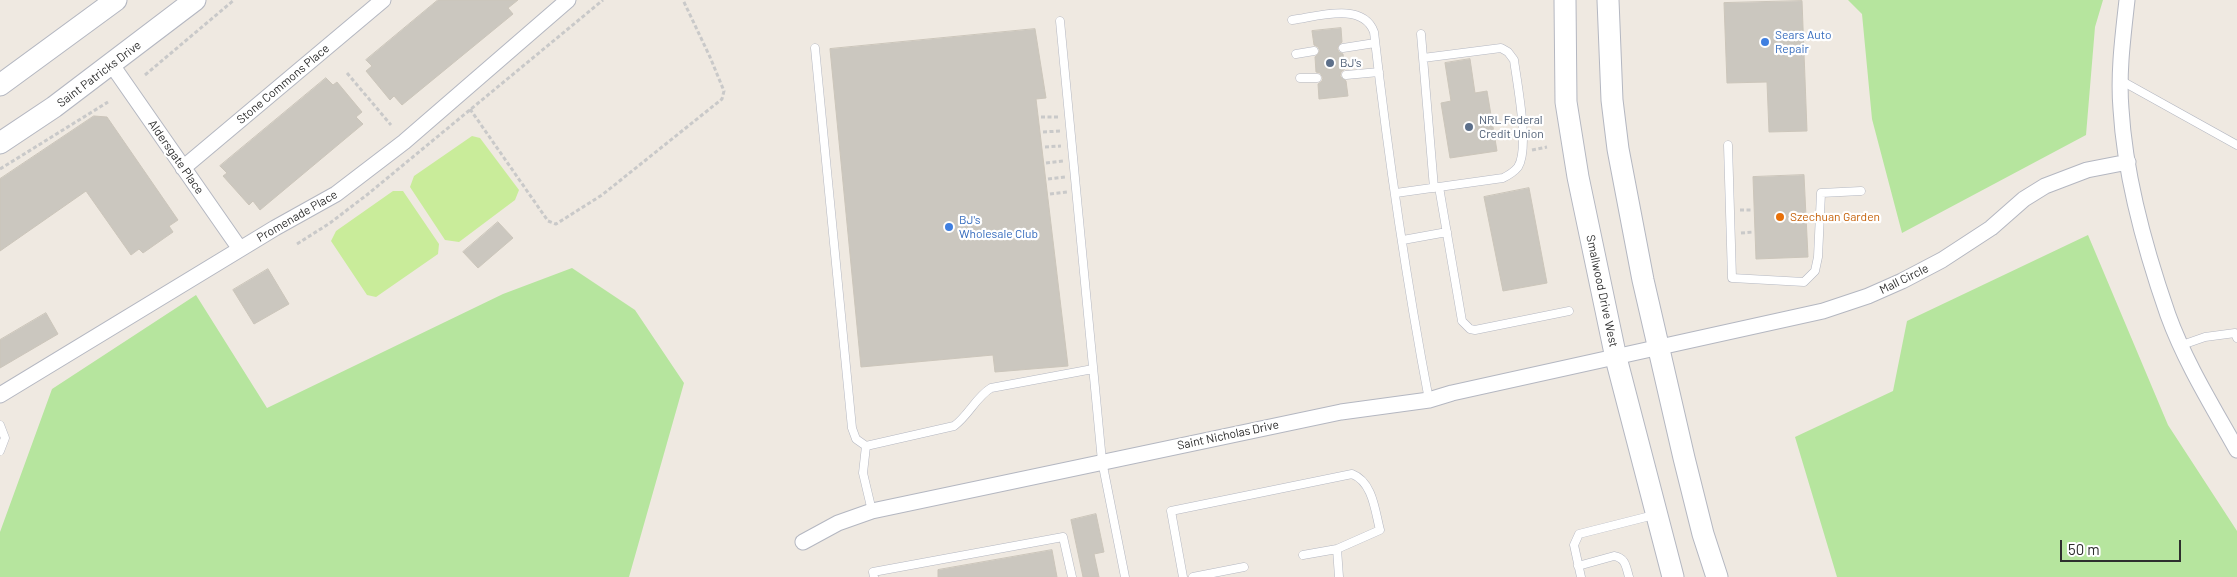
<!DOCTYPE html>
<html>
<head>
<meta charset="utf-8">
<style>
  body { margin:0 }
  #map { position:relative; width:2237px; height:577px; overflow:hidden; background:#efe9e1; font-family:Barlow,sans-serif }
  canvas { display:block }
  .scale { position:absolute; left:2060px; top:540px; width:121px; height:22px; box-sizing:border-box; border:2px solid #2e2e2e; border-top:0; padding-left:6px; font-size:15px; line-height:18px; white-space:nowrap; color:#2e2e2e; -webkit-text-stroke:4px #fff; paint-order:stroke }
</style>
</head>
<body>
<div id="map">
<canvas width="2237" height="577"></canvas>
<div class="scale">50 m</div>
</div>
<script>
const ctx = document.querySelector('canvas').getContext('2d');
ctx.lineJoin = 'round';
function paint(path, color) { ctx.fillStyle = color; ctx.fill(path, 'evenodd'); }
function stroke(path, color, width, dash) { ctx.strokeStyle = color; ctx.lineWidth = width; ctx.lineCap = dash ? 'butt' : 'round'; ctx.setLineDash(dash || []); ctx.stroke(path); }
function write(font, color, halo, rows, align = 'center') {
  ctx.font = font + ' Barlow,sans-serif'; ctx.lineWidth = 4.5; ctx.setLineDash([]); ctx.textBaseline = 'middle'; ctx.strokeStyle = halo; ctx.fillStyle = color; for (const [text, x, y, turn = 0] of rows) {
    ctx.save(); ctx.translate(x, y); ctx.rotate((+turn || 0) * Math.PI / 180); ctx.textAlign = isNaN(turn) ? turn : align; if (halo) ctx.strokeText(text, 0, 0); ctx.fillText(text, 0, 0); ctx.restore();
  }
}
paint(new Path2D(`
  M1848,0h255l-8,27 -9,108 -184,98 -30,-114 -10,-105z
  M2088,235l80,190 69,106v46h-400l-42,-140 98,-46 14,-70z
  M572,268l63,42 49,73 -55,194h-629v-45l52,-143 144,-94 71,113 236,-114z`), '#b6e59e');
paint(new Path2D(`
  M472,136l8,2 39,52 -4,10 -56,42 -14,-2 -35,-53 4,-11z
  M393,191h10l36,53 -1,10 -62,43 -9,-2 -36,-54 5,-10z`), '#c9ec9a');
const building = new Path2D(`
  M438,0h80l-10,8 5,6 -111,91 -8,-9 -4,4 -24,-29 6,-5 -6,-6z
  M1802,1l5,130 -38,1 -2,-50 -40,1 -3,-80z
  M1341,28l1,14 -5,6 2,4 4,2 2,15 -4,3 -1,4 6,5 2,15 -29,3 -1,-15 4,-3 1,-3 -3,-5 -4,-1 -1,-15 5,-6 -2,-4 -4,-2 -2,-14z
  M1035,29l11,69 -10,1 32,267 -73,6 -2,-17 -132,12 -31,-318z
  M1470,59l5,34 12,-2 10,60 -47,7 -9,-55 10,-2 -6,-38z
  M326,78l7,7 4,-3 25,30 -6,5 7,7 -103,86 -7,-9 -4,4 -26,-29 4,-3 -7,-7z
  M94,116l13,1 71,103 -9,6 4,6 -30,21 -4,-4 -8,6 -45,-64 -86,60v-72z
  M1804,175l4,82 -52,2 -3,-82z
  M1529,188l18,95 -44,8 -19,-94z
  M498,222l15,16 -35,30 -15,-16z
  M268,269l21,35 -35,20 -21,-34z
  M46,313l12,21 -58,34v-28z
  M1096,514l8,38 -10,2 5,23h-16l-12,-57z
  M1052,550l5,27h-119v-7z`);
paint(building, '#cbc7bf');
stroke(building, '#cbc5ba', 1);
const lane = new Path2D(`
  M1292,20c24,-3 71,-19 82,12 14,123 32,247 55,368
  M1060,21l42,440 23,116
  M1421,34l13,154
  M815,48l37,380 4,11 10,7 88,-20c15,-11 22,-29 37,-38l102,-19
  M1343,48l32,-5
  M1296,54l18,-3
  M1346,75l33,-3
  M1300,78h17
  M2120,80l117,65
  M1728,145l4,133 72,4 11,-11 3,-14 3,-64 40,-2
  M1439,187l23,134 8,8 5,1 94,-19
  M1396,193l107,-15c6,-3 11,-6 15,-11 12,-19 -1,-84 -4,-107l-6,-8 -7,-4 -78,10
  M1403,240l44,-8
  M2182,345l23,-8 30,-4 2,5
  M0,425l5,13 -5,13
  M866,446l-3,27 9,38
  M1303,555l34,-6
  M1578,566l36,-10c12,2 12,11 15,21
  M874,577l-1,-5 190,-35 9,40
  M1183,577l-12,-66 181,-37c21,8 23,37 28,56l-43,19 2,28
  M1193,577l51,-10
  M1581,577l-7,-32 5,-11 75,-19`);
const street = new Path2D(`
  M2127,0c-4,36 -9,73 -6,109 4,67 25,143 47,206 17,47 45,92 69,135
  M112,65l128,184
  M183,168l200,-168
  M0,395l275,-167 61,-34 68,-52 164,-142
  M803,542l35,-19 34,-12 469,-99 88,-12 23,-7 371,-82 45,-15 34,-15 40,-21 49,-32 33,-29 21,-13 42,-16 41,-8`);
const secondary = new Path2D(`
  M1565,0l1,102 12,75 38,181 57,219
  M1608,0l4,100 6,49 25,131 41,178 19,76 14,43
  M0,85l116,-85
  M0,143l54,-36 141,-107`);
stroke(lane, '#b4b7c1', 9);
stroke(street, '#b4b7c1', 17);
stroke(secondary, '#b4b7c1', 23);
stroke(new Path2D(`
  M347,73l44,52
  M145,75l89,-75
  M470,109l78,112 8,3 46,-29 120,-96 2,-8 -14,-34 -27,-57
  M1041,117h17
  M1043,132l17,-1
  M1045,147l16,-1
  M1532,150l15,-3
  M1046,163l17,-2
  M0,169l108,-67
  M1048,179l17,-2
  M1050,194l17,-2
  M1740,210h12
  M1741,233l12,-1
  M297,244l33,-21 38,-29 235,-194`), '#c9c9c9', 3, [4, 2.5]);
stroke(lane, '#fff', 8);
stroke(street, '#fff', 15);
stroke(secondary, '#fff', 21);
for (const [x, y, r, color] of [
  [1765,42,5,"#3f7fe0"],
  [1330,63,5,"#5c6f8a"],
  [1469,127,5,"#5c6f8a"],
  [1780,217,5,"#e8710a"],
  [949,227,5,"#3f7fe0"]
]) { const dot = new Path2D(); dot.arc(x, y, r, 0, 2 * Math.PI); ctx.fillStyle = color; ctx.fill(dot); stroke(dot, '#fff', 2); }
write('12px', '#366cbe', '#fff', [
  ["Sears Auto",1775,35],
  ["Repair",1775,49],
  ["BJ's",959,220],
  ["Wholesale Club",959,234]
], 'left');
write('12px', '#4e5e75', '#fff', [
  ["BJ's",1340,63],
  ["NRL Federal",1479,120],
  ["Credit Union",1479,134]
], 'left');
write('12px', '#2e2e2e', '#fff', [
  ["Saint Patricks Drive",99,74,-37],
  ["Stone Commons Place",283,84,-40],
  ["Aldersgate Place",176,157,55],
  ["Promenade Place",297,216,-30],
  ["Mall Circle",1904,279,-26],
  ["Smallwood Drive West",1602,291,78],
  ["Saint Nicholas Drive",1228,435,-12]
]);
write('12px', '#c56008', '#fff', [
  ["Szechuan Garden",1790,217]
], 'left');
</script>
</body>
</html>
